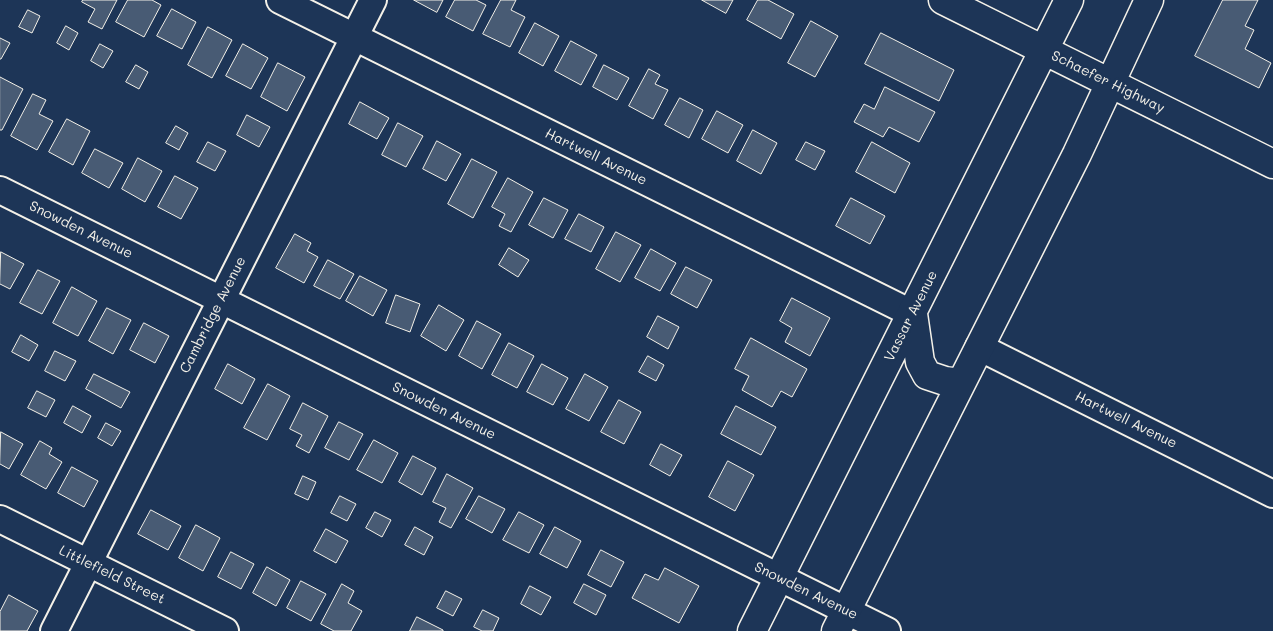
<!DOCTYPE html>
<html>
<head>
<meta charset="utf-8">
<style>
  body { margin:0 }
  canvas { display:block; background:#1d3557 }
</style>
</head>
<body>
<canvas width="1273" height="631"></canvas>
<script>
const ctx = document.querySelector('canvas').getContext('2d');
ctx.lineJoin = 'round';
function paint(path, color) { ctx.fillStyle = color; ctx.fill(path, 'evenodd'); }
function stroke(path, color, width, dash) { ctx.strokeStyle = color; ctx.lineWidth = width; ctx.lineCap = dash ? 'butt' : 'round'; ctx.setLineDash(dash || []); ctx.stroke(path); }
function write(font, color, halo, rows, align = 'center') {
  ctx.font = font + ' Mali,sans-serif'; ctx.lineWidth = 4.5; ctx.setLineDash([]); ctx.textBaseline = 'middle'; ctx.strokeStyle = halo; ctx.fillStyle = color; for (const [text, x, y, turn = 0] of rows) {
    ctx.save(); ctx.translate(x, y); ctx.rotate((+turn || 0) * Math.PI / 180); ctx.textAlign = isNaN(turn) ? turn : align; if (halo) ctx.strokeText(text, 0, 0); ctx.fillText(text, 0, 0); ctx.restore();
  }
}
const building = new Path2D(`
  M83,0h34l-15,29 -14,-7 7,-13 -13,-7z
  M128,0h24l9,5 -17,32 -28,-15z
  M414,0h29l-6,12z
  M455,0h21l10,5 -13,26 -27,-14z
  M501,0h15l-5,10 14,7 -15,30 -27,-13z
  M702,0h31l-7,13z
  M758,0h10l26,14 -13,25 -34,-19z
  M1223,0h35l-13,26 9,4 -9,19 26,14 -12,25 -64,-32z
  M172,9l24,13 -14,27 -25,-13z
  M28,10l12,6 -8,17 -13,-6z
  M811,21l27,15 -23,41 -27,-14z
  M535,23l24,13 -16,30 -24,-13z
  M66,26l12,7 -9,17 -12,-7z
  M208,27l24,13 -20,38 -24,-13z
  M881,33l73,37 -15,31 -74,-37z
  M0,38l10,5 -9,16h-1z
  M571,41l26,14 -16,30 -26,-14z
  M100,44l13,7 -10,17 -12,-7z
  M243,44l25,14 -17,31 -25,-13z
  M278,63l27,14 -18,34 -26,-14z
  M136,65l12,7 -9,17 -13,-7z
  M604,65l25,13 -12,22 -24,-13z
  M649,69l11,6 -5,9 13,6 -15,29 -24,-13z
  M0,77l23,12 -21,41h-2z
  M885,87l50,25 -16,30 -30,-15 -6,10 -29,-15 10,-18 10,5z
  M33,94l13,6 -7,14 14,7 -16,29 -26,-14z
  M680,98l23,12 -14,28 -24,-13z
  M360,102l29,16 -12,21 -28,-15z
  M717,111l26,14 -15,28 -26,-14z
  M247,115l23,12 -11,20 -22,-12z
  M67,119l23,12 -17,34 -24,-13z
  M398,123l25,13 -17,31 -24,-12z
  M176,126l12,7 -9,17 -13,-7z
  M753,130l24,13 -16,31 -24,-13z
  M437,141l24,13 -15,27 -23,-12z
  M208,142l18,9 -11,20 -18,-9z
  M806,142l19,9 -10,19 -19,-10z
  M872,142l38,21 -15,30 -39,-21z
  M95,149l28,14 -14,25 -27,-15z
  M138,158l24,13 -17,31 -23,-13z
  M472,159l25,13 -24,46 -25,-14z
  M175,176l23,12 -17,31 -23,-12z
  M508,178l25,14 -22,40 -12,-6 6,-12 -13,-7z
  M544,198l24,12 -15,28 -24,-13z
  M851,198l34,18 -15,28 -34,-18z
  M579,214l25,13 -13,25 -26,-13z
  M616,232l25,13 -21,37 -24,-13z
  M295,234l16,9 -4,8 11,6 -14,26 -28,-15z
  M509,248l20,12 -11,17 -19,-12z
  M651,249l25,14 -16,28 -25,-13z
  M1,252l23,12 -14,25 -10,-5z
  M328,260l26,14 -14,25 -26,-13z
  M686,267l26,13 -15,28 -26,-14z
  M38,270l22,11 -18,33 -22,-11z
  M360,276l27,14 -14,26 -27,-15z
  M72,287l25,14 -19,35 -25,-13z
  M396,295l24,9 -10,28 -24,-9z
  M792,298l38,20 -20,38 -25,-14 7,-14 -12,-7z
  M439,305l25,15 -18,31 -25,-15z
  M107,308l24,12 -18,34 -24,-13z
  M658,316l21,11 -11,22 -21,-12z
  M477,321l24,13 -19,35 -23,-13z
  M144,323l25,13 -14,27 -25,-13z
  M21,335l17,10 -9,16 -17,-9z
  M751,338l56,31 -15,28 -11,-6 -9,16 -30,-17 7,-14 -14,-7z
  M509,343l25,13 -17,32 -25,-13z
  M55,351l21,10 -11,20 -20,-10z
  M648,356l16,9 -8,16 -17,-9z
  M228,364l27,15 -13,25 -27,-15z
  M542,364l26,14 -15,27 -26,-13z
  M94,374l36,18 -9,16 -35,-19z
  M585,374l23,13 -19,34 -23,-12z
  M268,384l22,12 -23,44 -23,-12z
  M37,391l18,9 -9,17 -18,-9z
  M619,400l22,12 -17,32 -23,-12z
  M303,403l25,13 -19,37 -13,-7 6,-11 -12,-6z
  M73,406l18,10 -9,17 -18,-10z
  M736,406l40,21 -15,28 -40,-21z
  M339,422l24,12 -14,26 -24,-12z
  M106,423l15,8 -9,15 -14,-8z
  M1,432l22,12 -14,25 -9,-5z
  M374,440l24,13 -16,30 -25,-13z
  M40,441l12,7 -3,6 13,8 -16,27 -25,-14z
  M661,444l21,11 -12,21 -20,-11z
  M413,456l23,12 -14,27 -23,-13z
  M728,461l26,14 -19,36 -26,-14z
  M72,467l26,14 -14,26 -26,-14z
  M447,474l26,14 -22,40 -12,-6 7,-14 -13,-6z
  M303,476l13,6 -8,18 -13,-6z
  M340,496l16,8 -9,17 -16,-8z
  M479,496l26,13 -13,24 -26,-14z
  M151,510l30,16 -13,24 -30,-16z
  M375,512l16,8 -9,17 -16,-9z
  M519,512l25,13 -15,28 -26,-13z
  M196,525l24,13 -17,33 -24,-13z
  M415,527l18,10 -9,18 -19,-10z
  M555,527l26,14 -14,27 -27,-14z
  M326,529l22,12 -12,22 -22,-12z
  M601,550l23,12 -13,25 -23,-12z
  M231,552l23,12 -13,25 -23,-12z
  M267,567l23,13 -14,26 -23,-13z
  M665,568l34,18 -20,37 -47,-25 13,-24 13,6z
  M301,581l25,13 -15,27 -24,-13z
  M342,584l12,7 -6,12 14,8 -11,20h-17l-13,-7z
  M584,584l22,11 -10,20 -22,-12z
  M530,586l21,11 -10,18 -20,-11z
  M446,591l16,8 -9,17 -16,-8z
  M9,595l29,16 -11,20h-27v-19z
  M483,610l16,8 -6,13h-11l-8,-4z
  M417,617l26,13v1h-33z`);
paint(building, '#485b74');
stroke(building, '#f4f1e8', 1);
const minor = new Path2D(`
  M280,0l633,314
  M0,190l887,441
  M979,347l294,147
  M0,519l225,112
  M54,631l319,-631`);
const tertiary = new Path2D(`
  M943,0l330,164
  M913,314l7,48 7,13 18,6 15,2
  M752,631l317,-631
  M836,631l241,-477 72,-154`);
stroke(minor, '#f4f1e8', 30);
stroke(tertiary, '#f4f1e8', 31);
stroke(minor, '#1d3557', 26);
stroke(tertiary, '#1d3557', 28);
write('14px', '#f4f1e8', '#1d3557', [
  ["Schaefer Highway",1108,82,26],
  ["Hartwell Avenue",596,157,26],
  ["Snowden Avenue",81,230,26],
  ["Cambridge Avenue",213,315,-63],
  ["Vassar Avenue",911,316,-63],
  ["Snowden Avenue",444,411,26],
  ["Hartwell Avenue",1126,420,26],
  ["Littlefield Street",112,575,26],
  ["Snowden Avenue",806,591,26]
]);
</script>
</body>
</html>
